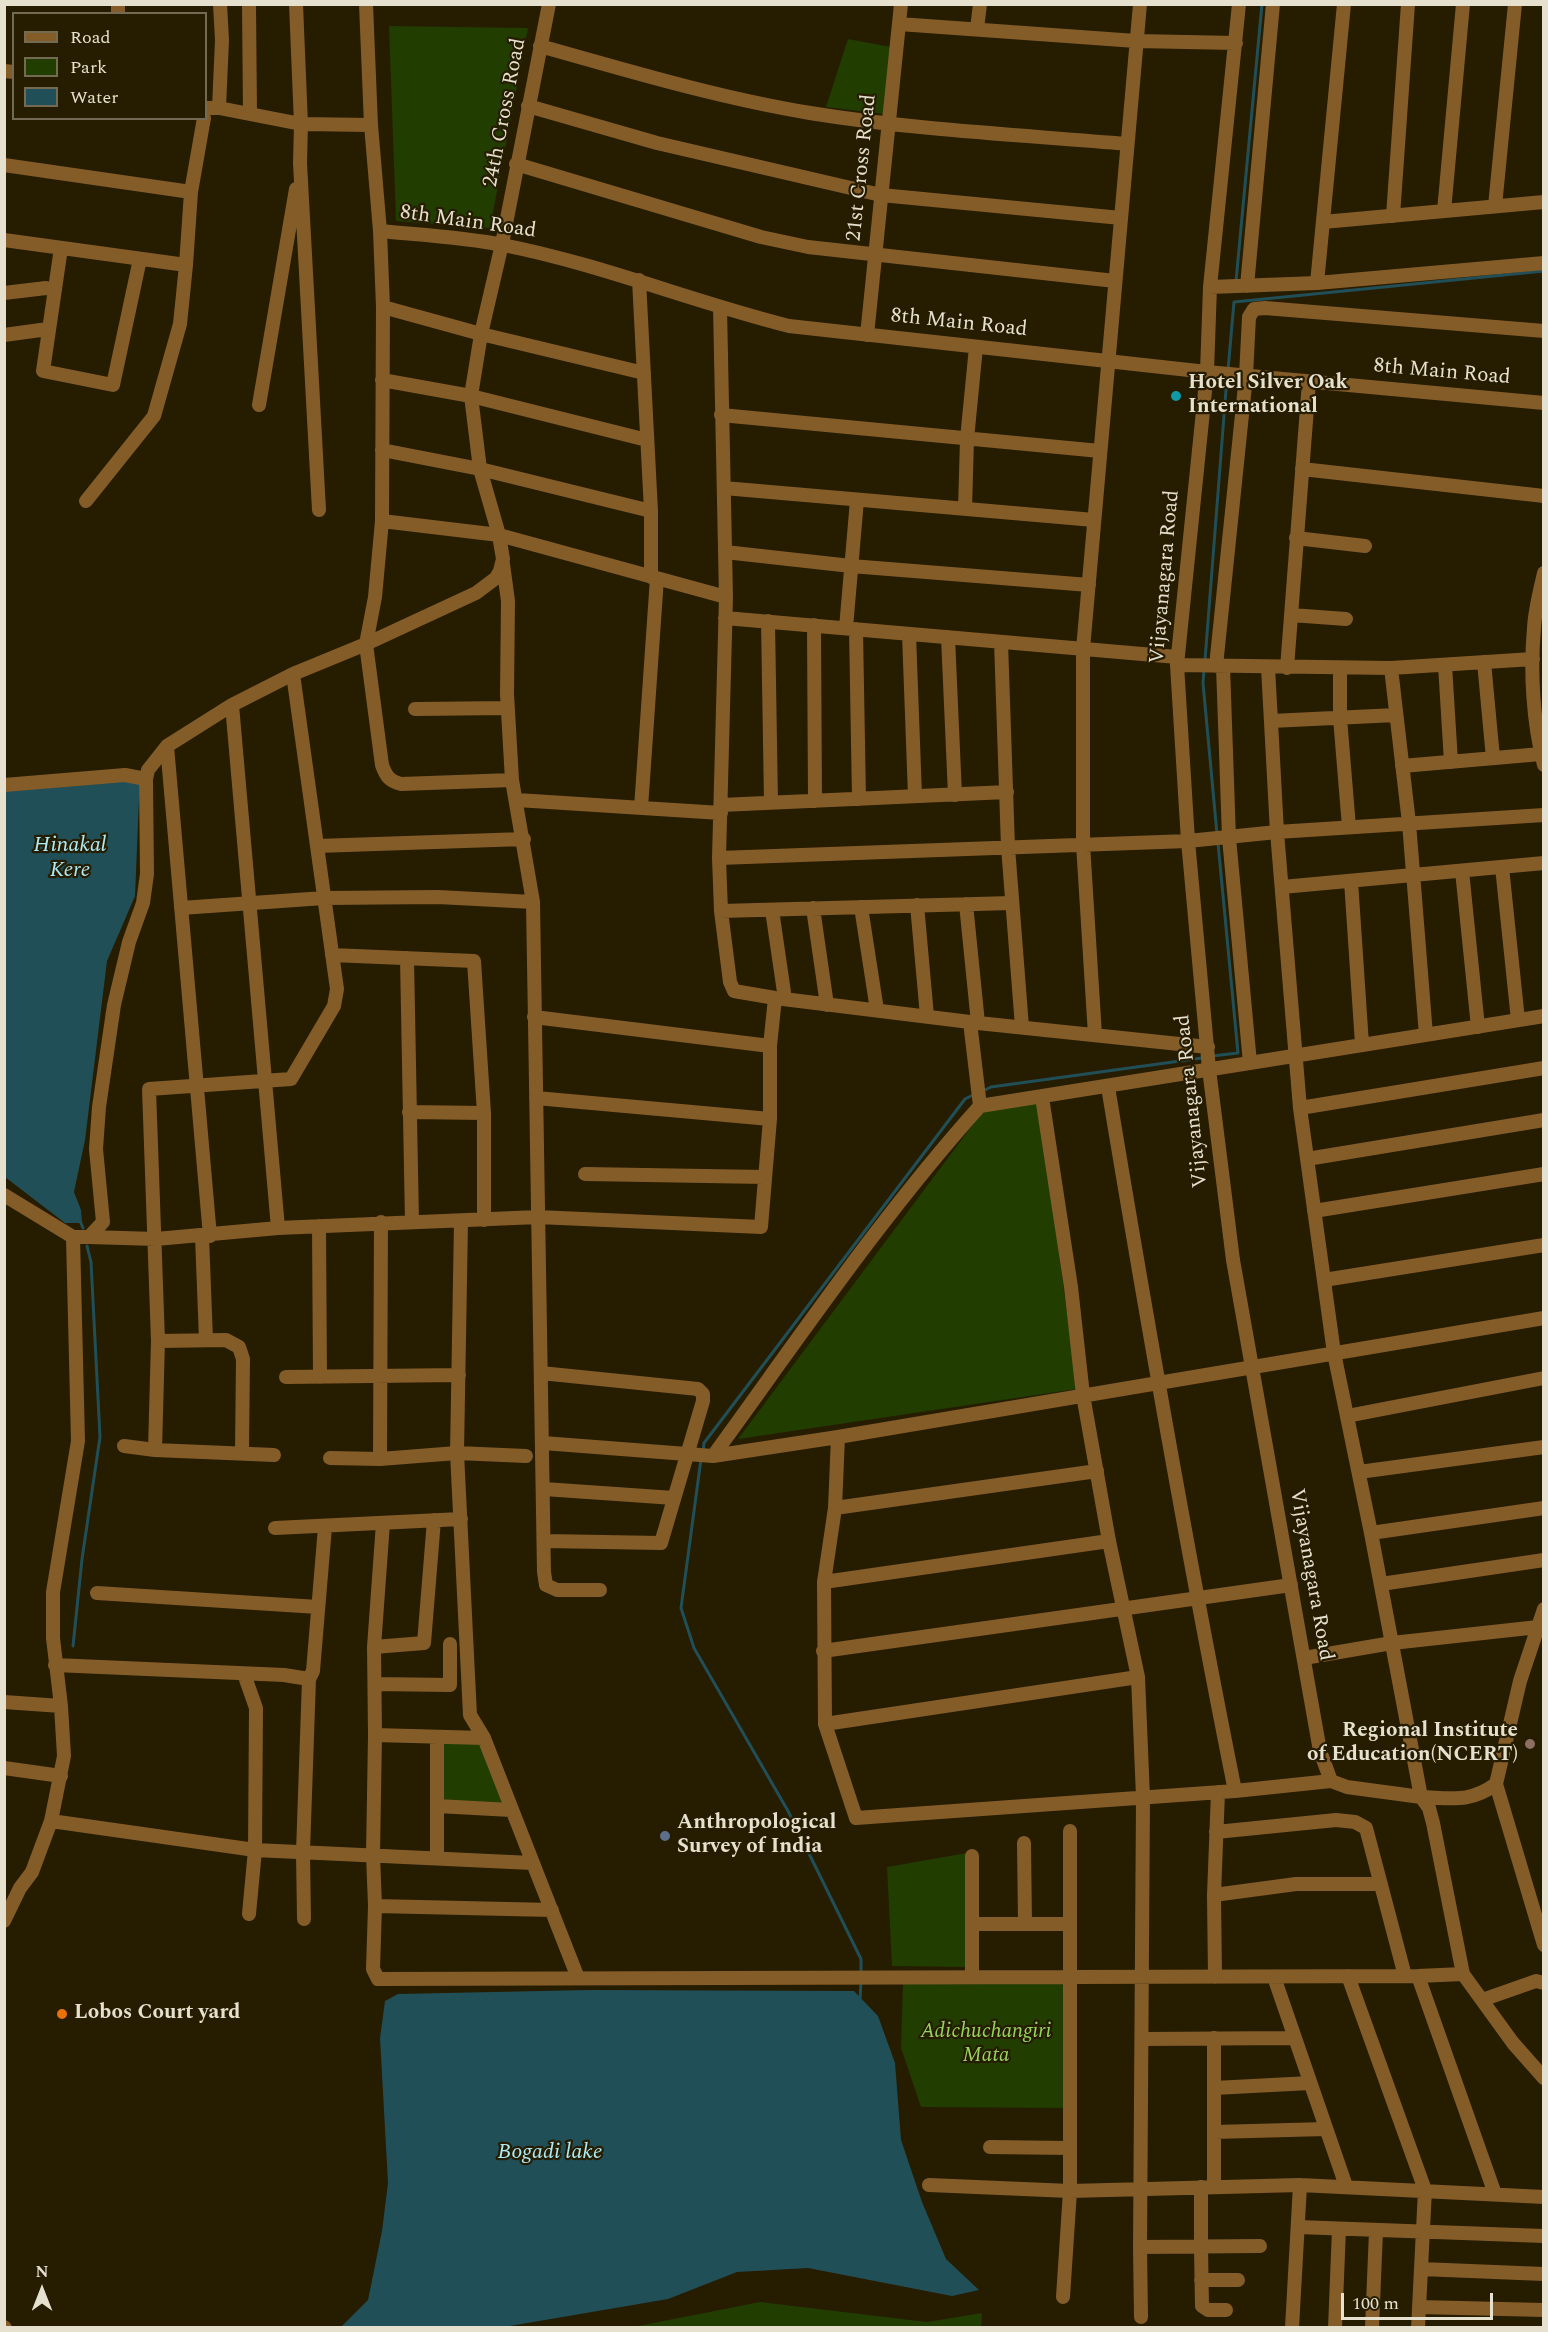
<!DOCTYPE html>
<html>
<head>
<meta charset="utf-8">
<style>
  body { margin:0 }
  #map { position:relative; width:1548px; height:2332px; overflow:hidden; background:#261c00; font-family:Spectral,serif }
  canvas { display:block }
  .frame { position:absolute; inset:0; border:6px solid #e6e0cf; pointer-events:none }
  .legend { position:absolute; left:12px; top:12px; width:195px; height:108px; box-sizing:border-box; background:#261c00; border:2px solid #736a53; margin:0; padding:8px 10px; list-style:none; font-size:18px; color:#e6e0cf }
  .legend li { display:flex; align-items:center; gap:12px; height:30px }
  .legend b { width:30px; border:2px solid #736a53 }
  .north { position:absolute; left:12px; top:2260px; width:60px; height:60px; -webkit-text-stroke:4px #261c00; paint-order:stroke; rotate:0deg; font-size:16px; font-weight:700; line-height:24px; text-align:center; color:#e6e0cf }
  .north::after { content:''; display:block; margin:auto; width:21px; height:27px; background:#e6e0cf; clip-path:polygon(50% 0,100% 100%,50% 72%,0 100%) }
  .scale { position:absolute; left:1341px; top:2293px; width:152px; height:27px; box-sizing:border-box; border:3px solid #e6e0cf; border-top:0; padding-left:8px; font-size:18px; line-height:21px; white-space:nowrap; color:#e6e0cf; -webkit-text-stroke:4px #261c00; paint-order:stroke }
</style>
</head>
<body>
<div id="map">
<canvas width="1548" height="2332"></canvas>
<div class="frame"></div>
<ul class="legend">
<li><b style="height:8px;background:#845c28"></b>Road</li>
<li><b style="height:16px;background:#213d00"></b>Park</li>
<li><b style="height:16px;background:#214f58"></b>Water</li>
</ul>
<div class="north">N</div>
<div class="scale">100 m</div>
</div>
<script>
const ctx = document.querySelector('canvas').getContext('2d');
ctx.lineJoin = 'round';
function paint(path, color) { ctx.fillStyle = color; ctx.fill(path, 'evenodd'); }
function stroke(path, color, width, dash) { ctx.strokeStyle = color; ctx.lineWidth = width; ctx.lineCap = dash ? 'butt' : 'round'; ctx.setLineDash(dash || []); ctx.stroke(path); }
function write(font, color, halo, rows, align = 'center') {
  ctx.font = font + ' Spectral,serif'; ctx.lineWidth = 4.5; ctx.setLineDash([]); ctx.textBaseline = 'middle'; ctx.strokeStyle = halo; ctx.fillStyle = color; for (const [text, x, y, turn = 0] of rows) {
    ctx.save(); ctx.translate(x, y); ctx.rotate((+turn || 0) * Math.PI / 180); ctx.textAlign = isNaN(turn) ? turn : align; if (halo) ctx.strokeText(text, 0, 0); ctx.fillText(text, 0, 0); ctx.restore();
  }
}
paint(new Path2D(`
  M389,26l139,2 -38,200 -94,-7z
  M848,39l43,8 -7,67 -58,-7z
  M1039,1102l38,287 -339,50 245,-328z
  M440,1742l43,1 25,63 -67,-3z
  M967,1853v114l-75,-1 -5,-99z
  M1064,1977l6,131 -149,-1 -20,-59 2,-65z
  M760,2302l167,20 55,-9 -1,14h-348z`), '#213d00');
paint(new Path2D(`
  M140,774l-5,122 -28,65 -22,179 -11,52 7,18 1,13h-17l-60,-46 -1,-398z
  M589,1990l265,1 24,25 17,47 6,77 21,62 24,57 33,31 -27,6 -144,-28 -71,4 -69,27 -164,28h-163l27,-27 14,-69 6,-48 -8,-145 5,-37 13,-7z`), '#214f58');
stroke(new Path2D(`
  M1236,281l26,-277
  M1228,370l6,-68 310,-31
  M1205,660l22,-283
  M1204,670l-1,13 14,151
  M1212,1056l26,-3 -20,-210
  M981,1092l10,-5 211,-29
  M80,1221l3,7
  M703,1453l1,-10 261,-344 10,-5
  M701,1459l-20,149 13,40 94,163 73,148v15
  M73,1646l9,-87 18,-122 -9,-175 -4,-16
  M860,2001l1,-21`), '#214f58', 3);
stroke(new Path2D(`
  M249,4l1,110
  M296,4l5,120 -1,39 19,347
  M366,4l5,121 9,106 3,76 -1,214 -7,76 -9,47 16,121c4,11 7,16 19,19l111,-4
  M1239,4l-29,283 -3,85 -30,293 11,176 21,228 24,191 87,491 11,30 16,6 74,10 8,11 4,15 30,151 50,69 31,35
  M118,14v-10
  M899,24l237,17 100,2
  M977,29l3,-25
  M540,46c89,25 179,52 270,67 105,17 212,22 317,31
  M4,71l10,1
  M528,106l129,37 224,52 240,23
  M206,108h13l82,16 70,1
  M219,108l3,-68 -2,-36
  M516,164l245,73 47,10 307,34
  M4,165l187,27
  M1495,206l20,-202
  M1444,211l19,-207
  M1393,216l15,-212
  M1323,222l221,-20
  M380,231c41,4 83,6 123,14 97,19 190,57 286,81l418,46 337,31
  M4,240l182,25 5,-73 13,-74
  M61,248l-18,123 70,14 27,-126
  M639,280l12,231v66
  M1317,283l27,-279
  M1247,286l26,-282
  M1210,287l107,-4 227,-20
  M4,293l42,-5 9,2
  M383,307l98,27 163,39
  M720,307l6,290 -7,261 2,53 9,71 4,9 41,7 203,25 230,24
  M4,335l44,-6
  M867,335l34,-331
  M382,380l89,16 176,44
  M259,405l37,-216
  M721,415l379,36
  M382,450l98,19 171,42
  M1302,469l242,27
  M724,488l370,32
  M86,501l68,-85 26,-92 6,-59
  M965,509l2,-70 9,-92
  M382,521l117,14 227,62
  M1296,538l69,8
  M725,552l126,14 238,19
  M503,564l5,37 -1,93 5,86 21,122 11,670 2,13 11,5h43
  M1544,573c-4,18 -9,36 -10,55 -4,44 -1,94 10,137
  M1291,615l55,4
  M725,618l452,39
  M768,621l3,181
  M814,625l1,176
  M846,628l11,-128
  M856,629l3,170
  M909,634l6,162
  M948,637l7,158
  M1001,642l7,205 14,180
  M1484,662l9,96
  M1177,665l214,3 142,-9
  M1445,665l6,97
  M1216,666l30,-290 3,-59 5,-8 11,-1 279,23
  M1223,666l6,172 21,225
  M1268,667l9,165 23,276 34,245 37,180 50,264c31,1 49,6 75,-13l24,-103 24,-72
  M1287,668l22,-286
  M1340,668v50l9,109
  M1391,668l18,155 17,212
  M232,705l46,523
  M415,709l93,-1
  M1271,721l125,-6
  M167,746l43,490
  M1402,766l139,-12
  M4,785l121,-10 21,4
  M517,800l204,13
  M721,805l286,-13
  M641,808l16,-230
  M317,846l207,-7
  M719,858l469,-17 89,-9 267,-17
  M1502,867l16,153
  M1462,871l16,156
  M1351,881l11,163
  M1282,887l262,-24
  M966,904l12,119
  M917,905l10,111
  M861,907l16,103
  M181,908l143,-10 114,-1 95,5
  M813,908l14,97
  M772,910l13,89
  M721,911l291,-8
  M332,955l142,6 10,152v107
  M407,958l5,264
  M534,1017l236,29
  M970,1022l10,84
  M1095,1035l-12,-191v-195l57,-645
  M1108,1087c39,235 80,470 127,704
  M1042,1097l29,190 12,108 26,146 29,136 5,120 -3,450 1,70
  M536,1098l234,21
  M1300,1108l244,-40
  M409,1112l75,1
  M1307,1159l237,-39
  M585,1174l180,3
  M4,1195l69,42
  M1314,1211l230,-37
  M461,1222l-4,231 13,262 14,23
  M319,1226l1,151
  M202,1236l4,104
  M89,1237l67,2 122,-11 260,-11 223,10 9,-108v-73l5,-48
  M1324,1280l220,-35
  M158,1341l68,-1 13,7 4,12 -1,94
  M541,1373l157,16 5,5v7l-42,142 -116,-2
  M286,1377l173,-2
  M1347,1416l197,-38
  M543,1443l170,13 125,-19
  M124,1446l31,4 119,5
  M155,1450l3,-109 -9,-252 142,-10 43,-73 3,-17 -44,-315
  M713,1456c86,-118 169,-241 267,-350l564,-90
  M330,1458l50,1 77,-6 69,3
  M380,1459l1,-237
  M1359,1472l185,-25
  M544,1489l130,9
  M835,1508l262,-37
  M383,1523l-9,124 1,88 -2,120 2,51 -2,63 5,10 1040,-3 45,-2
  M275,1528l186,-9
  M1371,1533l173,-25
  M824,1582l285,-41
  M1381,1584l163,-24
  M97,1593l221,14
  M374,1647l50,-4 10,-123
  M823,1651l468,-66
  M1304,1658l88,-15 146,-16
  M55,1665l229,10 25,4 -6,173 1,67
  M244,1674l12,34 -1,142 -6,64
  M309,1679l4,-8 12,-144
  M375,1684l75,1v-41
  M4,1702l57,4
  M825,1724l313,-47
  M375,1735l109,3 94,240
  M4,1768l57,8
  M1331,1781l-96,10 -379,27 -31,-94 -1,-142 11,-74 3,-71 706,-119
  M1496,1784l48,161
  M437,1806l74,4
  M51,1821l204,29 277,13
  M1216,1832l120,-12 19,2 11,6 39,148
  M1024,1843l1,81
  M437,1858v-121
  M1214,1895l82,-11h85
  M375,1906l177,4
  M4,1921l16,-33 12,-16 19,-51 13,-65 -3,-50 -8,-68v-46l25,-151 -5,-204h16l14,-15 -7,-73 3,-42 15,-102 15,-63 14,-39 4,-29 -1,-95 2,-9 19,-24 65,-41 61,-31 73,-30 110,-51 20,-15 4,-7 3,-12 -4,-24 -19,-66 -9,-73 10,-62 21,-90 47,-240
  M973,1924h97
  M1348,1976l77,214 -7,138
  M1418,1976l77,218
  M972,1977v-121
  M1215,1977l-1,-82 4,-103
  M1274,1977l72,209
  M1482,2000l54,-19 8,2
  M1214,2038v148
  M1142,2039l153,-1
  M1214,2088l96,-5
  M1214,2132l112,-3
  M990,2147l80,1
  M929,2185l141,6 230,-6 244,12
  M1201,2187v53
  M1298,2227l246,9
  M1140,2247l120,-1
  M1201,2247l1,59 6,4h18
  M1421,2269l123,5
  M1201,2280h37
  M1063,2297l7,-106v-360
  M1419,2307l125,3
  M4,2327l1,1
  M1292,2328l8,-143
  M1335,2328l4,-99
  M1372,2328l4,-97`), '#845c28', 14);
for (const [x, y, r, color] of [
  [1176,396,6,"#0f9aa8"],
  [1530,1744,6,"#8d6e63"],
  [665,1836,6,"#5c6f8a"],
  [62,2014,6,"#e8710a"]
]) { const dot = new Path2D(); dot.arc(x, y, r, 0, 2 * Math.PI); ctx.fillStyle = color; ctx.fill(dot); stroke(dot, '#261c00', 2); }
write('21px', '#e6e0cf', '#261c00', [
  ["24th Cross Road",506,113,-79],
  ["21st Cross Road",863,168,-84],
  ["8th Main Road",468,223,8],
  ["8th Main Road",959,324,6],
  ["8th Main Road",1442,373,5],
  ["Vijayanagara Road",1166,577,-85],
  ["Vijayanagara Road",1193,1101,-96],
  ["Vijayanagara Road",1310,1575,80]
]);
write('bold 21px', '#e6e0cf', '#261c00', [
  ["Hotel Silver Oak",1188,384],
  ["International",1188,408],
  ["Regional Institute",1518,1732,"right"],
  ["of Education(NCERT)",1518,1756,"right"],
  ["Anthropological",677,1824],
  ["Survey of India",677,1848],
  ["Lobos Court yard",74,2014]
], 'left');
write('italic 21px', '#97d35f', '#261c00', [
  ["Adichuchangiri",986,2033],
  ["Mata",986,2057]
]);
write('italic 22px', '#adeaf7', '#261c00', [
  ["Hinakal",70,847],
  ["Kere",70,872],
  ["Bogadi lake",550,2154]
]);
</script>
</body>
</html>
